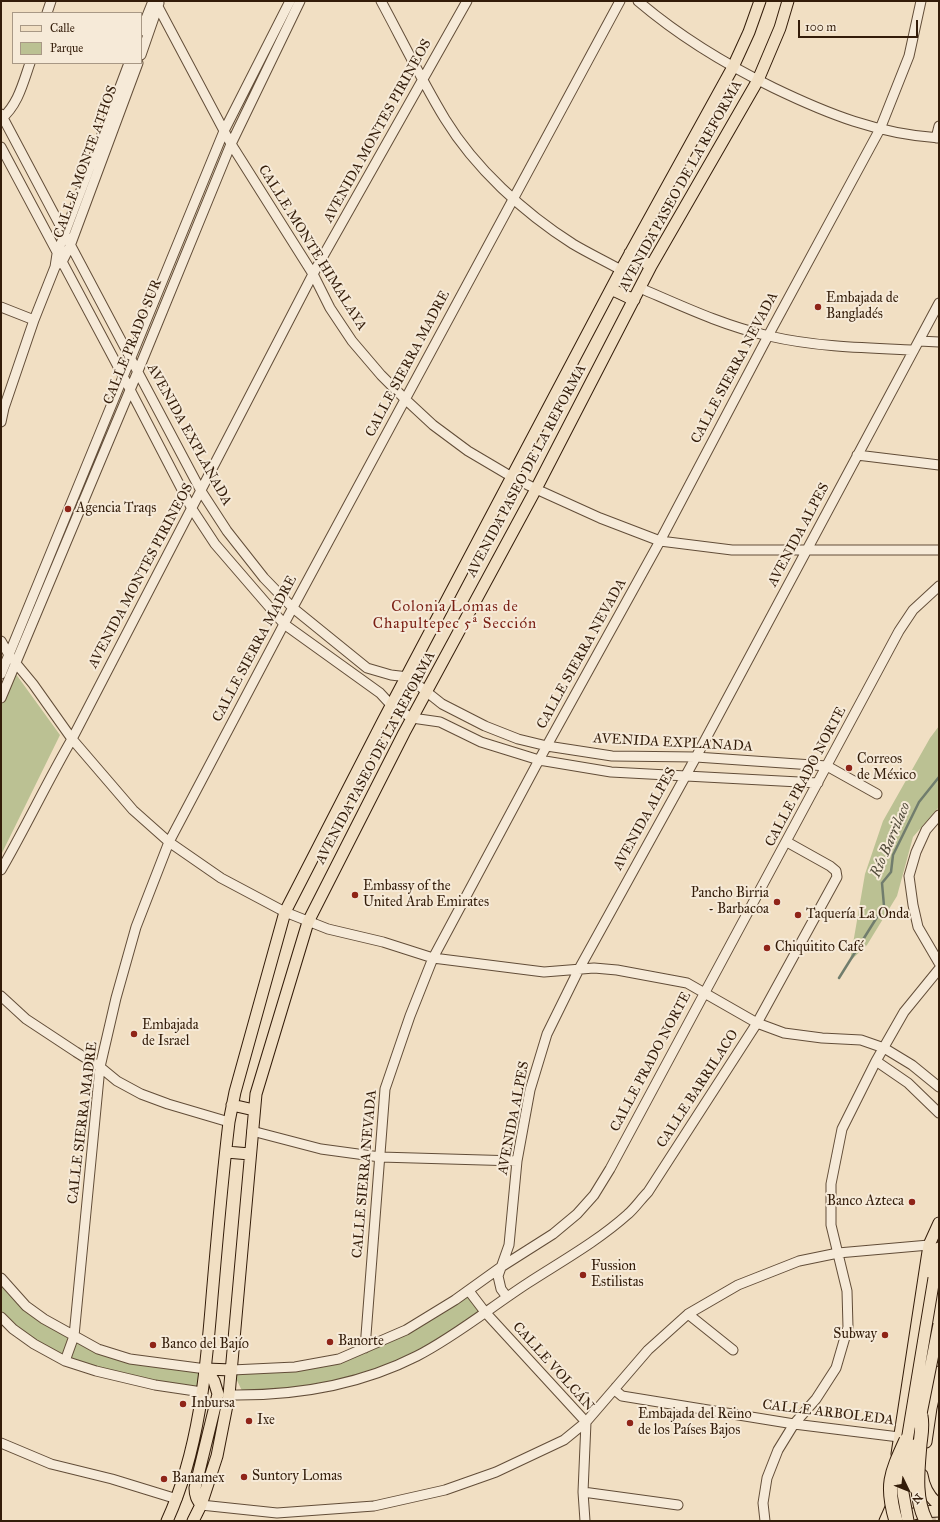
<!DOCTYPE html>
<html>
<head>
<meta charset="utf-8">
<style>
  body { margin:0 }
  #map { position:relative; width:940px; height:1522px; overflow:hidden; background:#f1dfc3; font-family:"IM FELL Great Primer",serif }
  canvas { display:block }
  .frame { position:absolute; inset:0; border:2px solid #331c09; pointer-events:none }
  .legend { position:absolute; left:12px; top:12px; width:130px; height:52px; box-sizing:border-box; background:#f6ead8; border:1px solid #a89885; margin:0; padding:5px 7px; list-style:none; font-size:12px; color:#331c09 }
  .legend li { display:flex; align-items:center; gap:8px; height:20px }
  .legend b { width:20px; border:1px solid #a89885 }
  .north { position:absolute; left:888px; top:1470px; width:40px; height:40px; -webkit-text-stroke:3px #f6ead8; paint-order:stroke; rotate:133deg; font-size:11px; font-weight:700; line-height:16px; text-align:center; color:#331c09 }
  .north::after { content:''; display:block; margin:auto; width:14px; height:18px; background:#331c09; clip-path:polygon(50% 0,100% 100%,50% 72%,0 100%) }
  .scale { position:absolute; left:798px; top:20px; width:120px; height:18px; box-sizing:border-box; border:2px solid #331c09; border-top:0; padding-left:5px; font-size:12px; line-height:14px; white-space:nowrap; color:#331c09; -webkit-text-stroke:3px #f6ead8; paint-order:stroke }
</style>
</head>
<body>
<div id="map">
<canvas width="940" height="1522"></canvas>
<div class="frame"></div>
<ul class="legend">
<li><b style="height:5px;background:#f1dfc3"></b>Calle</li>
<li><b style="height:11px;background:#bbc193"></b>Parque</li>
</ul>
<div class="north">N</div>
<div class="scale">100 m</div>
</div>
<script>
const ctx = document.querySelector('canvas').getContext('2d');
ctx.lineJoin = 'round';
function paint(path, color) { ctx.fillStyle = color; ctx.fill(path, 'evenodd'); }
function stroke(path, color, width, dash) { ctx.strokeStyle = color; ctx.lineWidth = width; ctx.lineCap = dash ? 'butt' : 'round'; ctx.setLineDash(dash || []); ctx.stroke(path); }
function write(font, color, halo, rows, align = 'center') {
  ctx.font = font + ' "IM FELL Great Primer",serif'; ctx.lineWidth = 4; ctx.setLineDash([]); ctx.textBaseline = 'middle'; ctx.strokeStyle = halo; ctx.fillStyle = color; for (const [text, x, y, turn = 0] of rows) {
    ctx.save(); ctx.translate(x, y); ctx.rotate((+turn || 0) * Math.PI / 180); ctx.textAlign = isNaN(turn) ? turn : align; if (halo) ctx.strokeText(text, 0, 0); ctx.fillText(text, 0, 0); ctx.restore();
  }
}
paint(new Path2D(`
  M13,670l47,65 -59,120v-157z
  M939,726v81l-26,30 -16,59 -30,49 -17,16 15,-87 18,-53 47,-83z
  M1,1280l29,29 64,39 112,21 -4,23 -48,-7 -89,-26 -46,-30 -18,-18z
  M469,1291l16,21 -68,44 -74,26 -99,13 -12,-25 63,-3 70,-19z`), '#bbc193');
stroke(new Path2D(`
  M839,978l45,-72 -2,-23 9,-11 2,-17 26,-53 20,-25`), '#717d6d', 2.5);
stroke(new Path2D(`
  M923,1521l16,-3`), '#cbb89e', 13, [13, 6]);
const minor = new Path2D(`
  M155,1l76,143 82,130 17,34 22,33 29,34 24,24 28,26 35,26 44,26 24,12 64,29 60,23 72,9h207
  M381,1c21,39 41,80 64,118 30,49 79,94 128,125 15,9 32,17 48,26
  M638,1c41,35 87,63 136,87 54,26 104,46 165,50
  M47,13l4,-12
  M141,31l12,-30
  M141,55l18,-52
  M1,114l200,377 26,40 37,47 29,30 74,60 24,7 17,2 34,27 43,22 33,13 29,7 65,10 84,1 131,9 50,28
  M1,119c17,-14 22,-36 29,-56
  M936,138l3,-12
  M1,147l122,229 69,133 23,35 69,80 96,69 12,13 20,12 28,4 41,20 58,18 72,12 207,11
  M59,264l3,-2 8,-16 68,-183
  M640,288c42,18 84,38 129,48 47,11 97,12 145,14
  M1,307l33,13
  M919,341l20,1
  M1,422l3,-14 30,-88 21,-53 2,-13 72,-191
  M857,455l82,10
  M1,641l8,14 24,29 39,55 61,71 36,32 52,36 64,34 43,17 55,13 50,16 111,14 50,-4 23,2 70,13 70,40 27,10 38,5 39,2 23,8 28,17 27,22
  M1,674l223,-543 66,-130
  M1,698l137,-327 93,-227 69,-143
  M939,815l-13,15 -10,22 -7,24 4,29 5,22 21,36
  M1,870c25,-43 46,-88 71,-131l241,-465 154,-273
  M1,996l25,23 50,33 24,15 17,14 24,13 27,10 61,18
  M876,1061l32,22 31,30
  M252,1131l69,18 59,8 137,4
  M1,1278l25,28 18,13 54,30 32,10 76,10
  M469,1291l16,21 101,110 -3,70 2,29
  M507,1297l-6,-8 -3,-13 11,-31 8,-84 13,-71 17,-56 32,-65 117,-212 243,-454
  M688,1314l45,36
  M1,1317l12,12 21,15 31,17 31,10 59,14 47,7
  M365,1348l20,-259 25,-73 23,-58 106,-198 121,-219 108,-205 112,-207 29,-73 12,-55
  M65,1361l9,-25 26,-269 16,-69 20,-71 33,-85 115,-218 336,-623
  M232,1370l63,-3 44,-8 67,-29 49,-30 46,-33 52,-33 24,-20 17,-19 16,-26 289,-538 14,-21 26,-24
  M616,1387v4l6,5 172,28 105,13
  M229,1395c64,1 131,-10 188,-39 39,-20 74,-49 111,-73 34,-22 70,-42 100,-69 7,-6 13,-15 20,-22l109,-169 80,-146 -1,-6 -6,-5 -43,-24
  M1,1443l50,21 61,15 65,20
  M583,1492l95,13
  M201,1505l76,8 97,-7 71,-16 51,-18 68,-32 22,-18 62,-72 40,-36 50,-29 61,-24 39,-8 91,-8
  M765,1521l-2,-18 4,-25 11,-28 16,-26 22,-25 20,-31 12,-41 -1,-36 -16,-66v-41l11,-55 34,-68 28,-49 35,-43`);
const major = new Path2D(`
  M630,253l21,13
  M611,289l23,11
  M232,1105l22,5
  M226,1152l24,2
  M934,1278l5,-30
  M206,1369l26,1
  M926,1442l5,-34 8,-36
  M897,1454l32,-209 10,-22
  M922,1475c2,13 7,22 17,30
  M201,1505c-4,-6 -6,-9 -6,-17l23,-94 -4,-13 -8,-12
  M899,1518l22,-6 18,-1
  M167,1521c32,-70 39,-149 45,-224 5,-58 10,-117 17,-175l6,-30 50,-180 98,-191 238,-451 112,-203 16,-35 11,-31
  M193,1521l8,-16 16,-49 12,-61 27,-301 52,-172 96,-189 132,-244 115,-223 107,-186 22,-52 8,-27
  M885,1521l8,-18`);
stroke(minor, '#624d38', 11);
stroke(major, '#331c09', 13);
stroke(minor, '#f6ead8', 9);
stroke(major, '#f1dfc3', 11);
const majorBridge = new Path2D(`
  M919,1424l20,-100
  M912,1487l-1,-16 4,-26
  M908,1521l-5,-28 -1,-22 32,-193`);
const highwayBridge = new Path2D(`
  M921,1416c2,10 0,19 -1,28 -2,26 -6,53 6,77
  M896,1521c-11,-36 -5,-48 10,-81`);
stroke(majorBridge, '#331c09', 13, []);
stroke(highwayBridge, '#331c09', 15, []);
stroke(majorBridge, '#f1dfc3', 11);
stroke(highwayBridge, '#f1dfc3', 13);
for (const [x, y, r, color] of [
  [818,307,4,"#8f2418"],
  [68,509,4,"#8f2418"],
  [849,768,4,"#8f2418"],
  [355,895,4,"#8f2418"],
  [777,902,4,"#8f2418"],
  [798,915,4,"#8f2418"],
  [767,948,4,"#8f2418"],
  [134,1034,4,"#8f2418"],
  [912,1202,4,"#8f2418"],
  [583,1275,4,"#8f2418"],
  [885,1335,4,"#8f2418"],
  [330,1342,4,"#8f2418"],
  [153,1345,4,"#8f2418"],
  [183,1404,4,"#8f2418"],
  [249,1421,4,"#8f2418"],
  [630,1423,4,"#8f2418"],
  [244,1477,4,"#8f2418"],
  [164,1479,4,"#8f2418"]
]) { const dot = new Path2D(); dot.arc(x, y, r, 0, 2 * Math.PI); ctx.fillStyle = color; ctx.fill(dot); stroke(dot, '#f6ead8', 1.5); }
write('14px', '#331c09', '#f6ead8', [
  ["AVENIDA MONTES PIRINEOS",378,131,-61],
  ["CALLE MONTE ATHOS",86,162,-70],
  ["AVENIDA PASEO DE LA REFORMA",681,186,-61],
  ["CALLE MONTE HIMALAYA",312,248,58],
  ["CALLE PRADO SUR",133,342,-68],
  ["CALLE SIERRA MADRE",408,364,-62],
  ["CALLE SIERRA NEVADA",735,368,-62],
  ["AVENIDA EXPLANADA",189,435,61],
  ["AVENIDA PASEO DE LA REFORMA",527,471,-62],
  ["AVENIDA ALPES",799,535,-62],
  ["AVENIDA MONTES PIRINEOS",141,576,-62],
  ["CALLE SIERRA MADRE",255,649,-62],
  ["CALLE SIERRA NEVADA",582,654,-61],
  ["AVENIDA EXPLANADA",673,743,3],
  ["AVENIDA PASEO DE LA REFORMA",376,758,-62],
  ["CALLE PRADO NORTE",806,777,-62],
  ["AVENIDA ALPES",645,819,-61],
  ["CALLE PRADO NORTE",651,1062,-62],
  ["CALLE BARRILACO",698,1089,-57],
  ["AVENIDA ALPES",514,1118,-79],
  ["CALLE SIERRA MADRE",83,1123,-83],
  ["CALLE SIERRA NEVADA",365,1174,-85],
  ["CALLE VOLCÁN",553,1367,48],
  ["CALLE ARBOLEDA",828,1413,7]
]);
write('14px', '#331c09', '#f6ead8', [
  ["Embajada de",826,299],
  ["Bangladés",826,315],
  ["Agencia Traqs",76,509],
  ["Correos",857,760],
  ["de México",857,776],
  ["Embassy of the",363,887],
  ["United Arab Emirates",363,903],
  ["Pancho Birria",769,894,"right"],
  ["- Barbacoa",769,910,"right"],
  ["Taquería La Onda",806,915],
  ["Chiquitito Café",775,948],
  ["Embajada",142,1026],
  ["de Israel",142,1042],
  ["Banco Azteca",904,1202,"right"],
  ["Fussion",591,1267],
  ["Estilistas",591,1283],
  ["Subway",877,1335,"right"],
  ["Banorte",338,1342],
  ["Banco del Bajío",161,1345],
  ["Inbursa",191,1404],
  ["Embajada del Reino",638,1415],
  ["de los Países Bajos",638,1431],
  ["Ixe",257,1421],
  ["Suntory Lomas",252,1477],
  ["Banamex",172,1479]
], 'left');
ctx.letterSpacing = '1px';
write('15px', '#7a1f14', '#f6ead8', [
  ["Colonia Lomas de",455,607],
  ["Chapultepec 5ª Sección",455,624]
]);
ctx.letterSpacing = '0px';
write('italic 15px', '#524c3b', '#f6ead8', [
  ["Río Barrilaco",891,840,-67]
]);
</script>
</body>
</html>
